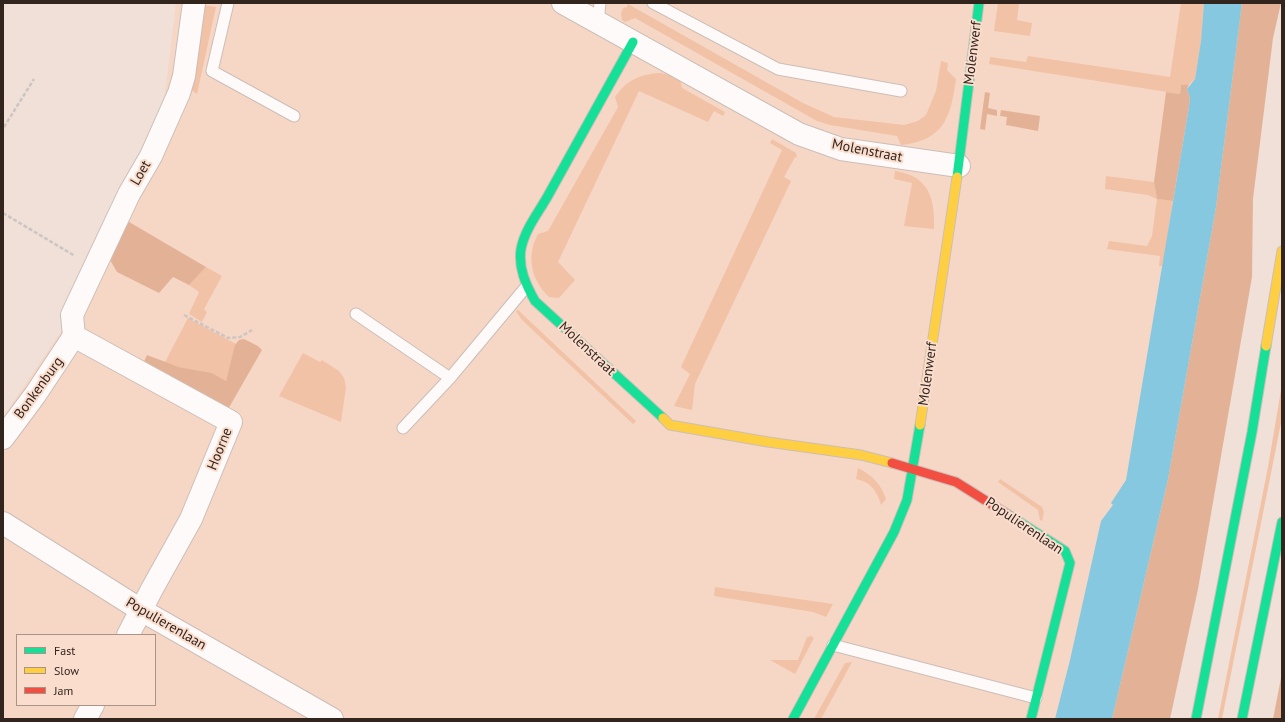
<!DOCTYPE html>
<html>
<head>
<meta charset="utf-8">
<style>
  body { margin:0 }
  #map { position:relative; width:1285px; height:722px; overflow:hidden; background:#f0e0d8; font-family:"PT Sans",sans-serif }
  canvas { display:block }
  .frame { position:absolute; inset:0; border:4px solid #32251e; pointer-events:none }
  .legend { position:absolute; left:16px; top:634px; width:140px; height:72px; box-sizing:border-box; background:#faddcd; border:1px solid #aa9387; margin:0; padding:5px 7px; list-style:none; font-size:12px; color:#32251e }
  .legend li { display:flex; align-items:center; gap:8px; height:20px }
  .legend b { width:20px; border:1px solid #aa9387 }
</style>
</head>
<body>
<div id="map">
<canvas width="1285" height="722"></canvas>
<div class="frame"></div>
<ul class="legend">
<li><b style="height:5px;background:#16e098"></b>Fast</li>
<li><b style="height:5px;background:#ffcf43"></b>Slow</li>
<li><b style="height:5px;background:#f24e42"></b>Jam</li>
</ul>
</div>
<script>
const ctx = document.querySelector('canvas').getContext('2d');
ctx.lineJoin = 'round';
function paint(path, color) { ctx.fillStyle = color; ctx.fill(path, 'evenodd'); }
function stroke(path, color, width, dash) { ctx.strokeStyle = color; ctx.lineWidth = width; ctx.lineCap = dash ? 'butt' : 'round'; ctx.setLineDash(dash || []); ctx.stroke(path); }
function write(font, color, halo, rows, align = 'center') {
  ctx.font = font + ' "PT Sans",sans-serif'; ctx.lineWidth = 4; ctx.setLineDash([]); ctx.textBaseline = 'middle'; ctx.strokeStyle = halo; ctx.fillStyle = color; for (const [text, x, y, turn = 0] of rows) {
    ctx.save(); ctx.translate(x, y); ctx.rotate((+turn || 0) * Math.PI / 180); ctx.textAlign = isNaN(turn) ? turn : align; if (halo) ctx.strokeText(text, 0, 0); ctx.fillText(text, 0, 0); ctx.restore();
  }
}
paint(new Path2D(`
  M176,3h1088l-123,716h-1138v-302l61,-90 100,-226zM17,635h138v70h-138z`), '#f6d7c6');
paint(new Path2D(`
  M998,3h21l-2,17 15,3 -2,13 -36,-5z
  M1181,3h23l-3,38 -6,38 -6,5 -8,1 -1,9 -191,-30 1,-7 36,5 2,-6 142,21z
  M628,4l175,99 31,14 70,8 14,-4 8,-6 10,-24 5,-30 7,2 -1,7 9,9c-5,37 -12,62 -55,66l-4,-9 -67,-11 -13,-4 -182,-103 -10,4 -3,-2 -1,-7 3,-6 2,1z
  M203,5l13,2 -19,87 -6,-4z
  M660,73l10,2 10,4 2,9 43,24 -2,4 -9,-5 -6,11 -69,-31 -81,171 17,18 -16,18 -10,-1c-18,-17 -23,-41 -11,-63l10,-3 70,-124 -3,-10c11,-17 26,-23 45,-24z
  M772,139l24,14 1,5 -2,-1 -11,20 7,4 -96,203 -3,26 -18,-4 16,-32 -9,-7 101,-217 -12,-7z
  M895,171c34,5 40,27 39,58l-30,-3 8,-43 -18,-4z
  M1106,176l48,6 3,17 16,2 -10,65h-4l1,-10 -53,-7 2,-8 38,5 5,-10 5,-37 -9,-4 -43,-6z
  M206,267l16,9 -18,33 3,3 -5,10 -13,-8 10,-22 -10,-7z
  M518,310l118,111 -3,3 -111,-104 -6,-9z
  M188,318l48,26 -10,37 -14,-8 -33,-6 -14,-5z
  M303,353l17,9 2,-2 17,11 5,7 2,9 -5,35 -62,-26z
  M1282,384v34l-3,15 -57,286h-4l50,-252z
  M858,468c14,7 23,16 28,31l-5,6c-4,-14 -10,-23 -25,-26z
  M1000,479l42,28 2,5 -2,9 -2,-1 -2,-10 -40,-28z
  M715,587l118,17 -7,13 -13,-5 -99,-16z
  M811,636l3,2 -19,36 -25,-14h28l9,-23z
  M852,662l-31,57h-7l31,-56z`), '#f1c2a6');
paint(new Path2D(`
  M1242,3h39l-8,35 -20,161 -1,78 -54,312 -28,130h-58l56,-240 48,-272z
  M1189,84l-2,5 3,8 -1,10 -16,94 -16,-2 -3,-17 12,-90 14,2 1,-9z
  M985,92l5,1 -2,15 9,2v6l-10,-2 -2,16 -5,-1z
  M1001,110l39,6 -2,15 -32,-6 1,-8 -7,-1z
  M124,219l82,48 -17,18 -16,-8 -14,16 -42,-21 -8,-14z
  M244,339l14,7 4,4 -35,61 -85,-45 5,-11 32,12 33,6 14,8 9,-36 4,-5z
  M1282,673v46h-9z`), '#e3b296');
paint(new Path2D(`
  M1204,3h38l-26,204 -48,272 -56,240h-57l15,-59 31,-139 12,-16 -2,-2 15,-23 63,-373 1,-10 -3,-8 8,-10 6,-38z`), '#85c8e0');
const lane = new Path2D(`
  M228,3l-16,68 82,45
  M653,3l125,66 123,22
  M598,22l2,-19
  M356,314l94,64
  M403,428l47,-50 76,-91
  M833,645l203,53`);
const street = new Path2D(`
  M563,3l236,131 42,15 118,17
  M74,336l157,86 -40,97 -39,70 -24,46
  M74,336l-2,-21 57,-121 22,-38 28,-63 5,-17 10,-73
  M3,438l32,-43 39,-59
  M3,523l138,87 191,109
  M85,719l8,-14`);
const fast = new Path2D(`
  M633,42c-28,50 -55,100 -83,150 -10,19 -25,36 -29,57 -3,19 5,36 14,52l128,117
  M957,177l22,-174
  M1007,514l58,37 5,12 -39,156
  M793,719l101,-187 13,-32 13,-75
  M1196,719l56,-287 14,-86
  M1242,719l40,-197`);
const slow = new Path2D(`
  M1266,346l16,-95
  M663,418l7,7 98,17 93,13 31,8
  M920,425l37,-248`);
const jam = new Path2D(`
  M892,463l64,19 51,32`);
stroke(lane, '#ccbeb7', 13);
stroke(street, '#ccbeb7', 24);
stroke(fast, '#ccbeb7', 11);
stroke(slow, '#ccbeb7', 11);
stroke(jam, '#ccbeb7', 11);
stroke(new Path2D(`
  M4,127l30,-48
  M3,213l72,43
  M184,315l44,23 12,-1 12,-7`), '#ccc5c3', 2.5, [4, 2]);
stroke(lane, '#fdfaf9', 11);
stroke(street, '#fdfaf9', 22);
stroke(fast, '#16e098', 9);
stroke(slow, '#ffcf43', 9);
stroke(jam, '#f24e42', 9);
write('14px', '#32251e', '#faddcd', [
  ["Molenwerf",973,53,-83],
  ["Molenstraat",867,151,11],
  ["Loet",141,173,-60],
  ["Molenstraat",587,349,43],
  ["Molenwerf",928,374,-82],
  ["Bonkenburg",39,388,-54],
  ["Hoorne",220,449,-68],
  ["Populierenlaan",1024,526,34],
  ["Populierenlaan",166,624,30]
]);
</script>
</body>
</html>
